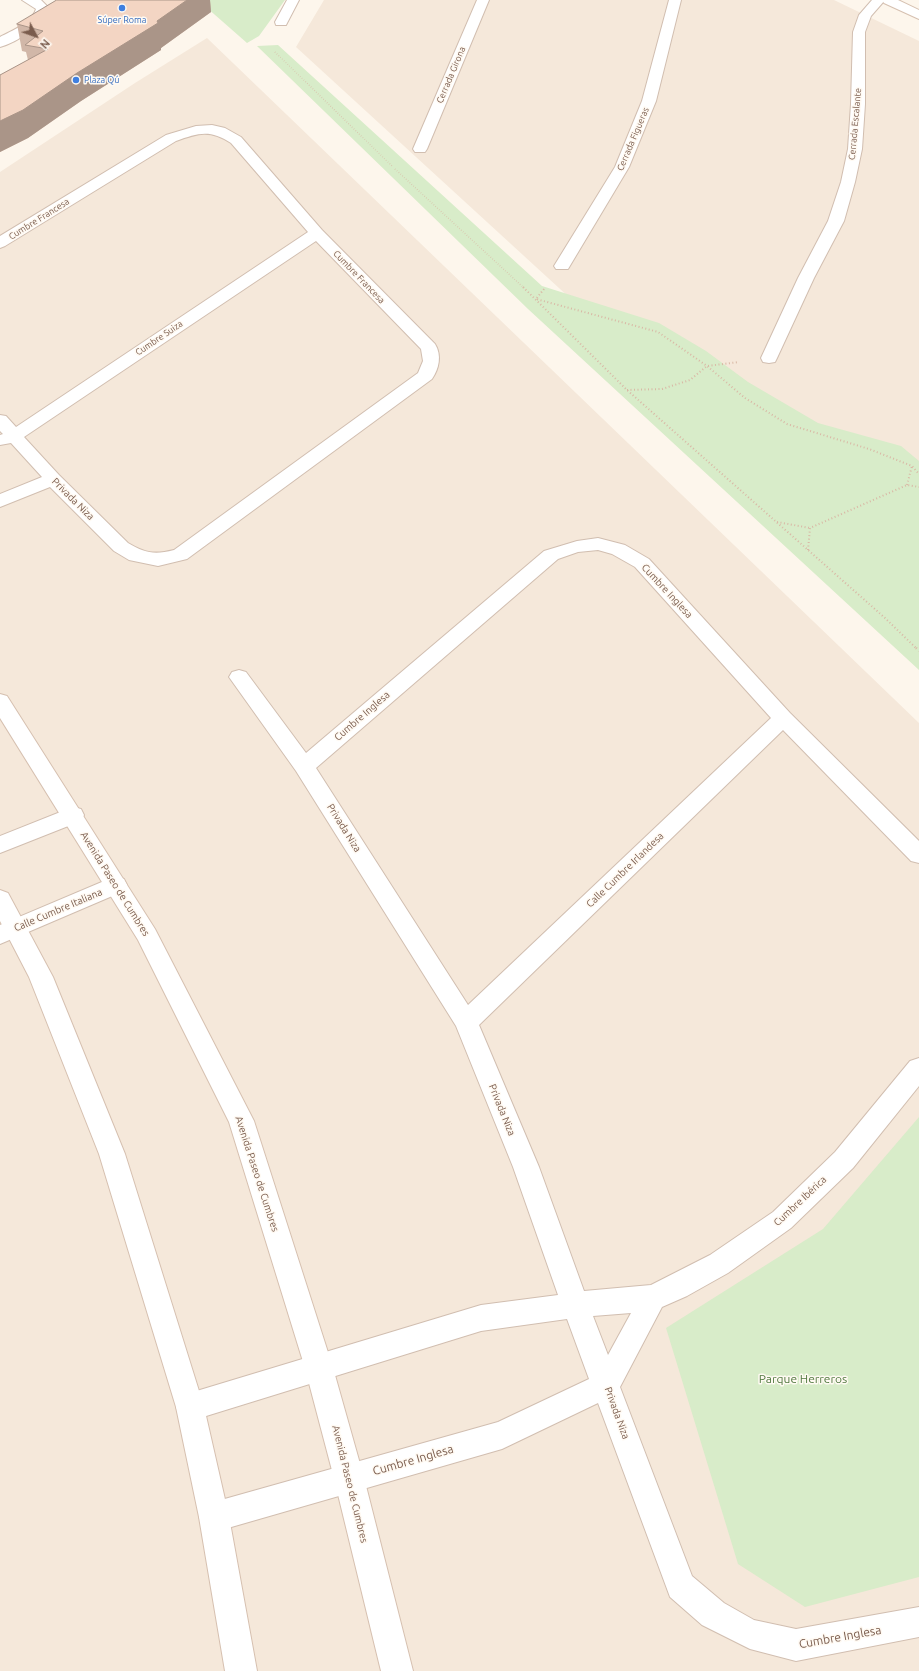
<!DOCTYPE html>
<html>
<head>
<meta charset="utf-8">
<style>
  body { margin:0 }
  #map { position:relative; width:919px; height:1671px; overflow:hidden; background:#fdf6ec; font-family:Ubuntu,sans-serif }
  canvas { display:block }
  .north { position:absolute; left:16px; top:16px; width:40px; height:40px; -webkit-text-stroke:3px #fffaf3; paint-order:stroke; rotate:131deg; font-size:11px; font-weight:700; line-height:16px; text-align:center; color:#7a5c4d }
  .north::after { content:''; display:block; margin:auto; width:14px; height:18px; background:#7a5c4d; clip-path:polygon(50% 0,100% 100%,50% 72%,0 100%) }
</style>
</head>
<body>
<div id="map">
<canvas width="919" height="1671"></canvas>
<div class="north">N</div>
</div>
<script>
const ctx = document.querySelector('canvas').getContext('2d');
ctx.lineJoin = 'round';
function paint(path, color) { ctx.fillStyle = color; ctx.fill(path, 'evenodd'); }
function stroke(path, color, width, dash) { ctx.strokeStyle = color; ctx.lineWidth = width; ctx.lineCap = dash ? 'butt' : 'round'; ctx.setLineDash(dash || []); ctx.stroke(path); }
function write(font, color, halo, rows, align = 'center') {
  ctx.font = font + ' Ubuntu,sans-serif'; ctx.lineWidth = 3; ctx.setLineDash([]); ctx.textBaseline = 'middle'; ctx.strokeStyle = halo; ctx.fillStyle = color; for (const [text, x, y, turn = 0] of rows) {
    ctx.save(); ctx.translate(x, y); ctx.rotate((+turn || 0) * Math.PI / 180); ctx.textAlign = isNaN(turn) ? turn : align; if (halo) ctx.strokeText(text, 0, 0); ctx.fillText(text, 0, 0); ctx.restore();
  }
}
paint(new Path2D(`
  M324,0h510l85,41v577l-623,-571z
  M207,38l712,685v948h-919v-1499l135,-89z`), '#f5e8da');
paint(new Path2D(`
  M198,0h87l-26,36 -12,7z
  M278,45l264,241 117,37 47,28 42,31 70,41 83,23 18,15v209l-391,-361 -271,-263z
  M919,1117v460l-114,30 -67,-43 -72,-236 157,-99z`), '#d8ecc9');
const lane = new Path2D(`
  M22,0h19l8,8c-4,16 -33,35 -49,39v-10c11,-6 32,-14 36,-28z`);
const street = new Path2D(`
  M287,0h12l-13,25h-10l-1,-3z
  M477,0h12l-62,149 -2,3h-10l-2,-3z
  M669,0h12l-25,101 -27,66 -61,102h-12l-2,-3 61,-99 27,-66z
  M872,0h13l-14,16 -6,16v72l-3,45 -7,33 -11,39 -30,57 -37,80 -2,4 -6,1 -6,-1 -2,-4 37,-80 30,-57 13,-39 7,-33 3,-45 2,-72 6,-17z
  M212,125l13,3 16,9 81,93 113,114c7,11 4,25 -3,35l-245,180 -29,7 -29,-6 -15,-9 -64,-64 -50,20v-13l42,-17 -31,-34 -11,2v-10l3,-1 -3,-3v-16l6,1 10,11 292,-195 -77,-89c-21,-14 -33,-10 -55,-2l-171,105 -5,2v-12l166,-101 30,-9zM316,241l105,108 2,12 -5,12 -244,177c-20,5 -29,3 -46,-7l-69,-68 -35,-38z
  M598,538l27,7 24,14 141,154 129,128v22l-8,-2 -128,-131 -304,295 60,142 45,124 67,-6 59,-30 63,-43 62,-60 75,-91 9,-3v28l-66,82 -62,60 -63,45 -41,23 -25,11 -42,80 72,189 32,27 30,17 42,9 123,-22v30l-123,24 -46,-12 -48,-24 -32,-28 -72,-194 -96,46 -288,83 -10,-5 -5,-10 5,-10 10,-5 284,-80 91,-43 -22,-60 -86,12 -291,90 -10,-4 -4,-10 4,-10 10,-4 291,-88 77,-10 -45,-128 -57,-141 -160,-255 -67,-94 3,-5 7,-2 7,2 60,81 238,-202 33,-10zM598,550l14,4 23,13 136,151 -303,287 -152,-237 242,-209 20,-7zM631,1313l-23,42 -15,-39z
  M73,807l8,2 3,6 -3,6 -81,32v-17z
  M116,876l8,3 3,6 -3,6 -124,53v-19z`);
const secondary = new Path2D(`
  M882,0h16l21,10v9l-35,-16z
  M0,694l7,2 148,233 99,192 79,247 31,110 49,193h-32l-47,-193 -29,-110 -76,-246 -91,-182 -138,-222z
  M0,890l8,3 45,84 72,177 79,253 25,110 28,154h-32l-26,-154 -23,-110 -77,-253 -70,-177 -29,-56z`);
stroke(lane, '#d1beb0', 2);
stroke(street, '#d1beb0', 2);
stroke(secondary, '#d6c0b0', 2);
stroke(new Path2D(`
  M275,52l117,114
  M395,169l129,119`), '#d9b8a5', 1.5, [0.5, 2]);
stroke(new Path2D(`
  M523,287l104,103 258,228 32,31
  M544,289l-8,10 122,33 49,34 38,32 42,26 82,25 43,17 7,8
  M627,390l35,-1 28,-9 17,-14 32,-4
  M907,485l5,-19
  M777,522l33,6
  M808,550l2,-22 97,-43 12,2`), '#d9b8a5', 2, [1, 2.5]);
stroke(new Path2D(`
  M916,648l3,3`), '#d9b8a5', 2.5, [1, 3]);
paint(lane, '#fff');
paint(street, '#fff');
paint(secondary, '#fff');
paint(new Path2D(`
  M57,0h153l1,12 -50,36v2l-80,51 -53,37 -28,14v-77l28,-15 -2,-8 -4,-1 -5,-27z`), '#d1b7a8');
paint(new Path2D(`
  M187,0h23l1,12 -50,36v2l-80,51 -53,37 -28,14v-31l77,-48z`), '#aa9588');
const building = new Path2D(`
  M57,0h130l-30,21 1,2 -81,50 -54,37 -23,11v-46l48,-26 -23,-4 18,-14 -26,-7z`);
paint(building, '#f3d5c3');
stroke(building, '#aa9588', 1);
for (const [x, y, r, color] of [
  [122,8,4,"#3f7fe0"],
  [76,80,4,"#3f7fe0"]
]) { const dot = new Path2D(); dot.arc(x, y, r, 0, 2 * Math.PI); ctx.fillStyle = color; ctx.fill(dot); stroke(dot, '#fffaf3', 1.5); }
write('9px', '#366cbe', '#fffaf3', [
  ["Súper Roma",122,20],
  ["Plaza Qú",84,80,"left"]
]);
write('9px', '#7a5c4d', '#fffaf3', [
  ["Cerrada Girona",451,75,-67],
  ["Cerrada Escalante",855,124,-85],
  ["Cerrada Figueras",633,139,-67],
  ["Cumbre Francesa",39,219,-32],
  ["Cumbre Francesa",359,277,46],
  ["Cumbre Suiza",159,338,-34]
]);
write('10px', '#7a5c4d', '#fffaf3', [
  ["Privada Niza",73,499,45],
  ["Cumbre Inglesa",667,591,47],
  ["Cumbre Inglesa",362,716,-41],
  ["Privada Niza",344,828,58],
  ["Calle Cumbre Irlandesa",625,870,-44],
  ["Avenida Paseo de Cumbres",115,884,58],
  ["Calle Cumbre Italiana",58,910,-23],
  ["Privada Niza",502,1110,68],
  ["Avenida Paseo de Cumbres",257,1174,72],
  ["Cumbre Ibérica",800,1201,-43],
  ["Privada Niza",617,1413,70],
  ["Avenida Paseo de Cumbres",350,1484,76]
]);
write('12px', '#537a41', '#fffaf3', [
  ["Parque Herreros",803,1379]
]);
write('12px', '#7a5c4d', '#fffaf3', [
  ["Cumbre Inglesa",413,1460,-16],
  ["Cumbre Inglesa",840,1637,-10]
]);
</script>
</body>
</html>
